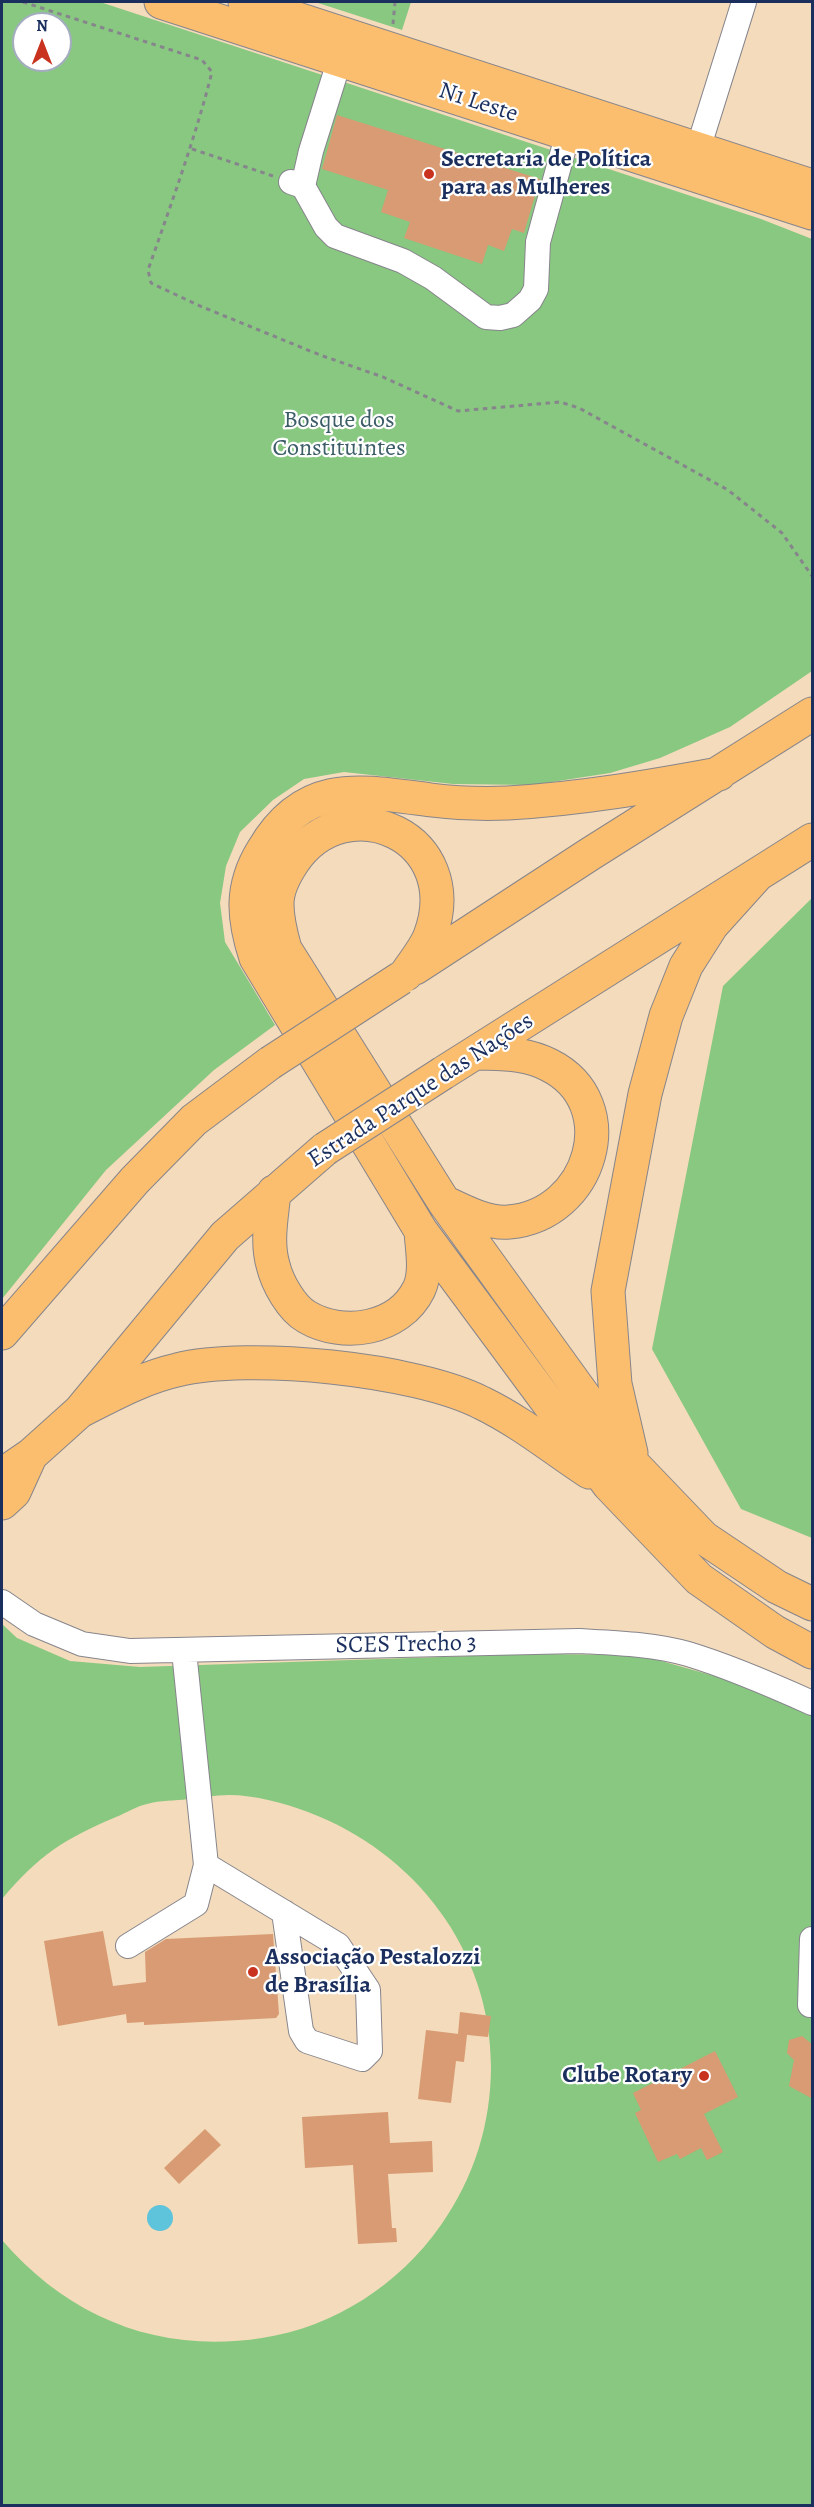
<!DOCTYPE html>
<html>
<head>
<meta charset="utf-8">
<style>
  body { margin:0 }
  #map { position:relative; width:814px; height:2507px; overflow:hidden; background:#f3dbbb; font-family:Alegreya,serif }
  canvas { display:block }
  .frame { position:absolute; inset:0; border:3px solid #1b2f5e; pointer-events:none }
  .north { position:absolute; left:12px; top:12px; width:60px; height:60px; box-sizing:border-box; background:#fff; border:2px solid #a4acbf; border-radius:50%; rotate:0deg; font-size:16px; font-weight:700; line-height:24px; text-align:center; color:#1b2f5e }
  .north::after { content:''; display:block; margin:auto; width:21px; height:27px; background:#c8321e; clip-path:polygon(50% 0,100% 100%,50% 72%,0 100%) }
</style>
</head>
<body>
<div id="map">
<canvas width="814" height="2507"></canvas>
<div class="frame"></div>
<div class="north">N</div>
</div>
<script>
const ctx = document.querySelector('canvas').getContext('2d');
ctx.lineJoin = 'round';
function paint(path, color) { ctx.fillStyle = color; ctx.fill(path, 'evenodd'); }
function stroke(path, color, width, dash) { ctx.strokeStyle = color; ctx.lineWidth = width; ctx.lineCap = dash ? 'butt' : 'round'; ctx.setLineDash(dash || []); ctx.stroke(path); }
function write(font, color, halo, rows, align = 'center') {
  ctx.font = font + ' Alegreya,serif'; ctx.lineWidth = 4.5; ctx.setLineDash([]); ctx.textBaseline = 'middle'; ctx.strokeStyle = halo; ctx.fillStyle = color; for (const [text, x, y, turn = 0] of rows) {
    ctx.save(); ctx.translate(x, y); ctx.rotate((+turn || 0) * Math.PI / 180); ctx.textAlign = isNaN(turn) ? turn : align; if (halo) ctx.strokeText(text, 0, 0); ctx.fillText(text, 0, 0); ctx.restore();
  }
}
paint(new Path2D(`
  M2,2h98l661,217 51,20v432l-82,56 -70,31 -50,15 -78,12 -79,-1 -109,-12 -40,7 -31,21 -33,32 -14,34 -6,37 5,39 50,83 -61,45 -108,100 -104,129zM24,24h36v36h-36z
  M315,2h96l-9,28z
  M812,898v640l-71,-29 -89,-160 71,-363z
  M2,1624l15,14 53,23 70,6 391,-13 109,1 85,24 87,36v790h-810v-265c67,78 157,114 260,98 72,-11 137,-53 179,-113 33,-47 50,-101 50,-159 0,-115 -76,-214 -183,-254 -24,-9 -53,-17 -79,-17 -14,0 -28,3 -41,4 -13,2 -28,1 -41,5 -10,2 -21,9 -31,13 -52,22 -77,38 -114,82z`), '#88c880');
paint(new Path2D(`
  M147 2218a13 13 0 1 1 26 0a13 13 0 1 1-26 0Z`), '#5ec4dc');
paint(new Path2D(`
  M337,115l203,64 -16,54 -12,-4 -8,22 -16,-6 -6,19 -78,-26 6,-16 -29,-10 7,-22 -66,-21z
  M103,1931l10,55 33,-4 -1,-30 21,-13 107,-5 6,80 -3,4 -132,7v-3l-17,1 -1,-9 -68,12 -14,-85z
  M460,2012l31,4 -3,21 -30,-3z
  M426,2030l41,5 -3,27 -8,-1 -5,42 -33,-4z
  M802,2036l11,9v54l-24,-13 5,-26 -7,-7 2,-13z
  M715,2051l23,46 -34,17 19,38 -16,8 -6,-12 -21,11 -3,-5 -19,8 -23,-49 6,-3 -8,-17z
  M388,2112l2,31 42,-2 1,31 -45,2 4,54h4l1,14 -39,2 -5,-79 -48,3 -3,-51z
  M205,2129l16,16 -42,39 -15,-16z`), '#d89b73');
const minor = new Path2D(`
  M693,165l51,-163
  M291,182l12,4 8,-35 33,-105
  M303,186l23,41 9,9 68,25 30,17 53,39 14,1 13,-3 17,-15 6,-11 2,-47 30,-109
  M2,1602l32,22 48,20 48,7 449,-10c36,2 74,3 109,13 43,13 84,31 124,49
  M206,1865l132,80 30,45 2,61 -8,8 -55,-18 -6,-10 -17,-119
  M128,1946l68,-42 10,-39 -22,-214
  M810,2005l2,-66`);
const highway = new Path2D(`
  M161,2l651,211
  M245,2l567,184
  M719,774c-71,13 -140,25 -211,29 -25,1 -53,0 -77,-3 -70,-9 -126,-22 -168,50 -23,37 -20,68 -7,108l165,273 188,254 90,94 76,53 37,20
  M415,968l175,-114 222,-140
  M406,974c8,-12 19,-25 24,-38 37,-99 -84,-153 -137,-74 -8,12 -16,27 -16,42 0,16 4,31 8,45l159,253 189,262 71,74 73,49 35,17
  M443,1073l369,-233
  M274,1192c-2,23 -8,49 -1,73 4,17 18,43 34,52 36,21 92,13 112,-28 8,-17 3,-40 2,-58
  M444,1202c19,9 43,22 65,20 83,-7 116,-119 40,-157 -23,-12 -46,-11 -71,-12
  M2,1333l133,-153 59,-60 76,-57
  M80,1411c32,-16 62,-33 97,-41 71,-18 239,-1 305,33 39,19 72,46 107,69
  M631,1453l-16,-69 -7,-93 37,-197 21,-78 20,-50 26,-41 46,-51
  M2,1475l29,-20 49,-44 145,-175 100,-87
  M2,1503l12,-11 15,-33`);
stroke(minor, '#87858c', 26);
stroke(highway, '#87858c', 35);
stroke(new Path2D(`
  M23,2l179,58 10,12c-17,67 -41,132 -64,198l3,13 49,23 120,49 63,22 75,34 102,-9 19,6 149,82 54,43 30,43
  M393,24l2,-22
  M192,149l81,27`), '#87858c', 3, [4.5, 4.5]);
stroke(minor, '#fff', 24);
stroke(highway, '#fbbe6e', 33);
const highwayBridge = new Path2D(`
  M270,1063l131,-85
  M325,1149l118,-76`);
stroke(highwayBridge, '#87858c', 35, []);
stroke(highwayBridge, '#fbbe6e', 33);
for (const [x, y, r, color] of [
  [429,174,6,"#c8321e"],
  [253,1972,6,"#c8321e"],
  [704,2076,6,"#c8321e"]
]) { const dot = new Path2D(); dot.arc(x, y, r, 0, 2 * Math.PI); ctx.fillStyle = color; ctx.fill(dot); stroke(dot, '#fff', 2); }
write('24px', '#1b2f5e', '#fff', [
  ["N1 Leste",478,103,18],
  ["Estrada Parque das Nações",421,1091,-33],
  ["SCES Trecho 3",406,1645,-1]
]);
write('bold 24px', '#1b2f5e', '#fff', [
  ["Secretaria de Política",441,160],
  ["para as Mulheres",441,188],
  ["Associação Pestalozzi",265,1958],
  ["de Brasília",265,1986],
  ["Clube Rotary",692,2076,"right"]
], 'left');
write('24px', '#3c5d68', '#fff', [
  ["Bosque dos",339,421],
  ["Constituintes",339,449]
]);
</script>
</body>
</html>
